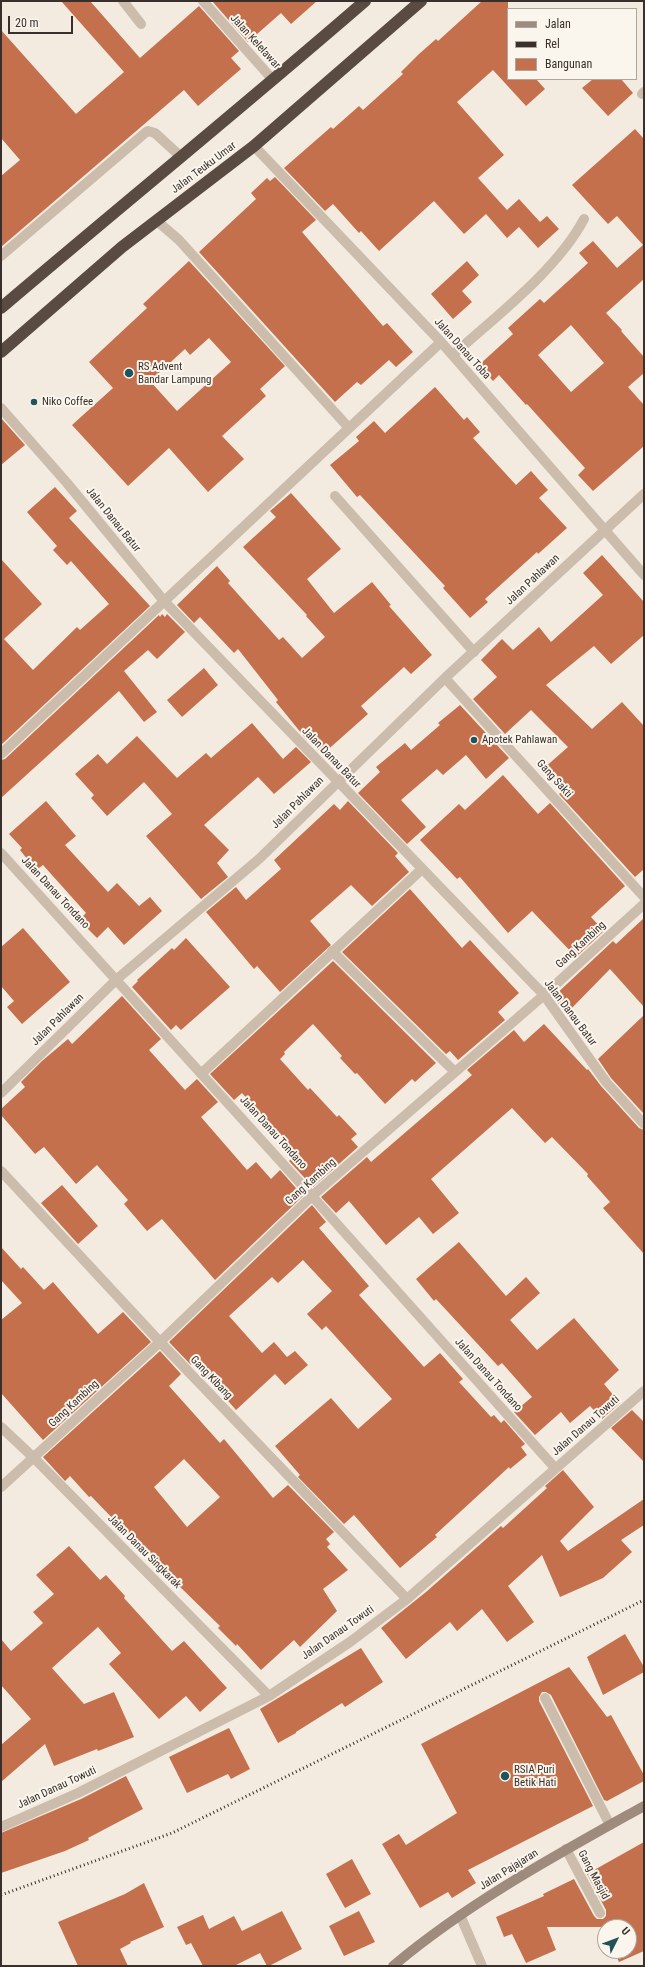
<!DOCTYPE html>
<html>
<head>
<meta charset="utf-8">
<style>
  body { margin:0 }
  #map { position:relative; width:645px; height:1967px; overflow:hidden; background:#f3ebe0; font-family:"Roboto Condensed",sans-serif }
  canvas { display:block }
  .frame { position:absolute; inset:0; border:2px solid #39302b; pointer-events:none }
  .legend { position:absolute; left:507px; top:8px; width:130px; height:72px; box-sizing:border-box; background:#faf5ed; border:1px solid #ada69f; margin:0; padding:5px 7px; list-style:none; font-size:12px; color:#39302b }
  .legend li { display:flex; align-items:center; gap:8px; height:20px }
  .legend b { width:20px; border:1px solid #ada69f }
  .north { position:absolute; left:597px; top:1919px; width:40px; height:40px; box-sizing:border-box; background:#faf5ed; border:1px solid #ada69f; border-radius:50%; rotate:48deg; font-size:11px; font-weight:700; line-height:16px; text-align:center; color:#39302b }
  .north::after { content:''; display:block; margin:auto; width:14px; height:18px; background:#20545a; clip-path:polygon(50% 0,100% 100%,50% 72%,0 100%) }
  .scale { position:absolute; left:8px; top:16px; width:65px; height:18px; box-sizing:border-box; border:2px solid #39302b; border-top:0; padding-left:5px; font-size:12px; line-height:14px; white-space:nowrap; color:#39302b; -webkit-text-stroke:3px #faf5ed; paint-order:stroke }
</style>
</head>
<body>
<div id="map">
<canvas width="645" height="1967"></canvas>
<div class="frame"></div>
<ul class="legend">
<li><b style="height:5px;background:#9f8b7d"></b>Jalan</li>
<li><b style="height:5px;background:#39302b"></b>Rel</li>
<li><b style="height:11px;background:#c4704d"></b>Bangunan</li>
</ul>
<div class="north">U</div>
<div class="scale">20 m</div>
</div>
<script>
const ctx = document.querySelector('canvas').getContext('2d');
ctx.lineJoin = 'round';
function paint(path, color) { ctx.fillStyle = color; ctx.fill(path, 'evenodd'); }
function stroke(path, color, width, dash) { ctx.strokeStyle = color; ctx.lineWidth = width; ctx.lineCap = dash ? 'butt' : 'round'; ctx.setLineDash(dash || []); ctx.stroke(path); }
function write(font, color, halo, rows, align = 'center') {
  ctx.font = font + ' "Roboto Condensed",sans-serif'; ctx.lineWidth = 4; ctx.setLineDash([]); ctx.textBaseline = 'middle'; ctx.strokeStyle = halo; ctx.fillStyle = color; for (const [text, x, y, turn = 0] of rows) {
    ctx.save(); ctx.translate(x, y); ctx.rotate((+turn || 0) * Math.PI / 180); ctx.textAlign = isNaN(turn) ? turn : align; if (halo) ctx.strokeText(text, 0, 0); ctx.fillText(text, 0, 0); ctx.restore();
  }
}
paint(new Path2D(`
  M61,1h29l50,57 59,-52 40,45 -8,7 10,11 -43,37 -14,-16 -183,157v-71l19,-16 -19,-22v-108l75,84 48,-42z
  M212,1h105l-26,23 -10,-11 -33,29z
  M482,1h26v78h28l9,10 -19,17 -33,-36 -36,32 47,53 -26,23 29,32 12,-11 21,23 7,-6 12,13 -21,19 -19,-21 -12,11 -21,-24 -22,20 -30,-33 -55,50 -18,-20 -2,2 -26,-29 -8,7 -41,-43 47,-41 2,2 26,-23 4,4 40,-36 -2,-2 18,-18 17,-15 2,2z
  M593,79h28l12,14 -25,23 -26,-28z
  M635,129l9,10v140l-38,34 16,17 -1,1 23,26v16l-16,14 16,18v41l-51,45 -15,-16 7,-7 -58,-64 -1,1 -27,-30 -6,6 -14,-16 34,-31 -5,-6 32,-29 4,4 44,-40 -9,-10 14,-12 24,27 26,-23 -26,-29 -9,8 -36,-39zM571,325l33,38 -33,29 -33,-37z
  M275,177l41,43 -14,12 81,94 4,-3 26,29 -17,15 -7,-7 -28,25 -4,-3 -22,20 -136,-150 57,-53 -5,-6 16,-15 3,3z
  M189,261l96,105 -25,23 6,7 -44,40 22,23 -36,33 -39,-44 -41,38 -56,-61 41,-37 -24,-26 58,-54 -4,-4zM209,338l22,24 -54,49 -27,-30 35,-32 5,6z
  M467,261l12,14 -17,16 10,11 -19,17 -22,-25z
  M435,387l29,33 3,-3 13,15 -7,6 43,47 15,-14 17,19 -9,8 28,30 -29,26 -1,-2 -52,47 3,3 -18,16 -27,-30 2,-2 -85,-91 -3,2 -27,-32 29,-24 -3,-4 18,-16 11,12z
  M1,418l24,27 -24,20z
  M55,487l22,24 -8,7 81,88 -149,139v-186l41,45 -38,35 29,31 44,-43 3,3 29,-26 -38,-43 -4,4 -14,-15 4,-4 -30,-34z
  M291,493l50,56 -34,30 27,34 38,-31 19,23 -2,1 43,49 -21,19 -7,-7 -43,39 7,8 -45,40 -17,-15 -30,-37 2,-2 -40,-51 -4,4 -34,-36 -6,6 -17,-18 40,-39 13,15 -2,2 51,57 4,-3 19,21 23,-21 -19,-21 1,-1 -64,-68 33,-30 -6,-6z
  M602,555l42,47v33l-33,29 -17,-18 -48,39 46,44 30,-27 22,24v143l-9,8 -76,-83 4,-3 -20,-22 25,-22 -37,-37 -26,24 -32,-35 24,-22 -16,-17 21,-21 11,11 26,-23 12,15 52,-47 -20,-22z
  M162,614l3,3 2,-3 18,18 -28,27 -9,-9 -24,21 33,41 -13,10 -25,-31 -118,107v-38l4,-1 154,-144 1,2z
  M204,668l14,17 -36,32 -15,-17z
  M460,705l49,53 -23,21 -20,-24 -23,20 -6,-6 -36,31 25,27 -19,17 -49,-51 22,-21 -4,-5 29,-24 6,7 29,-25 -2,-2z
  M252,723l31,36 13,-12 15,15 -37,32 -16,-17 -54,48 25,25 -12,13 11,14 -27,22 -55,-63 26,-22 -28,-32 -37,34 -16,-18 3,-3 -19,-21 23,-20 9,10 30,-28 40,42 29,-25 5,5z
  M503,775l35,39 12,-11 75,83 -34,31 13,14 -28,26 -44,-46 -24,22 -48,-56 -3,2 -37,-39 39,-36 6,6z
  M46,801l30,35 -11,9 43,47 9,-9 22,23 11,-9 12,14 -38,34 -16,-18 -11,11 -18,-18 7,-7 -43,-48 -7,5 -16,-20 2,-2 -13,-14z
  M348,801l50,52 -3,3 14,16 -37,34 -21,-21 -41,36 21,24 -51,47 -23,-26 -3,3 -48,-57 30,-25 10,13 35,-31 -7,-9 60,-56 6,6z
  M410,889l52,59 8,-8 49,53 -21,19 7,8 -47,40 -8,-9 -4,3 -104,-102z
  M644,918v89l-34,-38 -44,45 -13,-17 60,-56 3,3z
  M23,928l47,54 -48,42 -15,-17 7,-6 -13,-15v-39z
  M186,938l44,49 -49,43 -5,-5 -5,5 -39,-43 6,-6 -1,-1 35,-32 2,2z
  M333,961l103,102 -21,19 -3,-3 -27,25 -28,-31 -2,1 -15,-16 2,-2 -29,-32 -29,28 1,2 -5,5 28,31 2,-2 27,29 2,-2 18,19 -6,5 7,8 -45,40 -24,-26 8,-7 -55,-61 -8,7 -24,-26z
  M122,996l39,43 -12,11 36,40 12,-11 21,23 -17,15 46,53 9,-8 15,17 9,-9 23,26 -88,84 -53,-61 -15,12 -23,-27 4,-4 -31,-35 -21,19 -32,-37 -9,7 -34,-39v-6l24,-22 -4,-5 21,-21 26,-22 4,5z
  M644,1015v99l-33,-36 -13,-19z
  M544,1024l43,46 1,-1 13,17 38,42 5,2v124l-41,-46 7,-6 -23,-26 1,-2 -36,-37 -7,6 -33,-35 -81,71 28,34 -26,21 -14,-17 -33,28 -37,-44 -13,12 -15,-16 46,-40 4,5 101,-87 -5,-5 47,-40 10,12z
  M62,1185l36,41 -20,18 -37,-41z
  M312,1205l14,17 -7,6 50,58 -10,9 65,72 16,-14 23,26 -4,3 32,35 3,-2 7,8 3,-3 21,24 -4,3 6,8 -17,14 -1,-2 -74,68 2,2 -37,31 -46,-53 -10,9 -46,-47 2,-2 -25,-29 56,-48 27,31 34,-30 -66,-73 -4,4 -15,-16 25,-23 -29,-31 -25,23 -6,-6 -43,39 33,37 12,-11 13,15 8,-6 13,14 -23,20 -10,-11 -39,36 -26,-30 -2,1 -16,-18 -1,2 -22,-23z
  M459,1242l47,54 20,-19 14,16 -30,27 27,30 37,-32 45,52 -15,14 16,19 -18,16 -12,-13 -20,17 -9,-11 -26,23 -21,-23 18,-15 -30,-34 -4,3 -62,-67 -2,2 -18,-22z
  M1,1247l20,22 2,-2 21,23 9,-8 45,52 25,-22 28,30 -108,98 -42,-47v-73l21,-17 -21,-23z
  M160,1351l21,23 -12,12 51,57 4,-4 49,59 15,-13 46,47 -8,7 4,5 -3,3 21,23 -25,19 14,22 -37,36 -6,-7 -33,30 -24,-26 -1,2 -18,-18 2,-2 -47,-46 -26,-30 -2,2 -27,-32 -2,2 -25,-26 -2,1 -19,-21 -5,5 -22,-24zM184,1459l36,38 -33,30 -33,-40z
  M632,1410l12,12v40l-33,-34z
  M563,1470l31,37 -34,34 8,10 76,-52v26l-23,15 11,12 -29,26 -43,19 -18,-42 -34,31 26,36 -27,20 -25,-33 -25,22 -7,-9 -44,37 -25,-31 45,-36 75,-66 2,2 44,-40 -2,-2z
  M69,1546l31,34 6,-5 19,21 -1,2 48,53 12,-10 43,47 -27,24 -14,-16 -27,23 -50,-55 12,-11 -23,-26 -46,41 32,36 30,-12 20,45 -36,14 -1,-2 -43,17 -9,-22 -44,38v-37l30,-26 -30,-34v-46l10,12 32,-28 -10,-11 21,-18 -18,-19z
  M625,1634l19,33v5l-41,23 -16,-38z
  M361,1648l22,34 -38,25 -3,-4 -46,29v1l-18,10 -18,-34z
  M569,1667l38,50 4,-2 33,60v6l-37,20 -3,-1 -53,-105 -5,-3h-4l-3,5v4l54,105 -125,64 8,13 -24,15 -4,-6 -28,16 -38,-64 17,-10 7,11 51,-32 -36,-69z
  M229,1728l21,41 -19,10 -3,-5 -41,19 -18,-36z
  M126,1776l17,33 -55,29 1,2 -24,11 -64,22v-40l80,-34z
  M644,1842v109l-25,11 -5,-11h15v-24h-24v5l-2,-5h-56l9,23 -30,13 -14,-29 -8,3 -8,-20 48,-21 -1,-2 31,-15 20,37 3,3h6l3,-3v-6l-19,-36z
  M352,1859l19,35 -26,14 -19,-34z
  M144,1883l20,44 -34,15 1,1 -11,6 8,17h-50l-20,-44 67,-28z
  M282,1911l20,38 -33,17h-2l-7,-13 -26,13h-31l-12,-23 -5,2 -9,-18 26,-12 6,14 25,-13 8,15z
  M359,1911l16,31 -31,14 -15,-30z`), '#c4704d');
stroke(new Path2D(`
  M123,1l18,23
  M1,256l144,-123 3,-2 7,2 25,23
  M335,496l139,156`), '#cbbcac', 10);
stroke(new Path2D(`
  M203,1l70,79
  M642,94l2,-2
  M254,146l187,196 203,233
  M157,221l22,19 170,188
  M453,355c43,-39 104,-85 131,-136
  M1,408l66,75 97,118 380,394 62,87 38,42
  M445,678l199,219
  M1,754l440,-412
  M1,853l311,343 243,272
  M332,951l123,121
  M202,1073l220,-204
  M1,1093l116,-114 142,-120 186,-181 199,-184
  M1,1171l159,171 247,257
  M1,1427l33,31 235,238
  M1,1487l159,-145 152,-146 232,-201 100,-91
  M545,1698l65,127
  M1,1827l77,-34 191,-97 81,-54 57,-43 237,-208
  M566,1849l34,64
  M460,1915l22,51`), '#cbbcac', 10);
stroke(new Path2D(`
  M393,1966c76,-64 165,-112 251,-160`), '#9f8b7d', 10);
stroke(new Path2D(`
  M1,308c121,-103 244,-203 364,-307
  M1,352l121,-105 132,-101 167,-145`), '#5a4b42', 12);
stroke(new Path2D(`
  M1,1895l171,-62 472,-233`), '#39302b', 3, [1, 3]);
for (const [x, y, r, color] of [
  [129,373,5,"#20545a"],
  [34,402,4,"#20545a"],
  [474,740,4,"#20545a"],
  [505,1776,5,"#20545a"]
]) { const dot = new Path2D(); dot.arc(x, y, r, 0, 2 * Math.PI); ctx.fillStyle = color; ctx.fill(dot); stroke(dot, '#faf5ed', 1.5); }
write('11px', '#39302b', '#faf5ed', [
  ["Jalan Kelelawar",255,42,48],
  ["Jalan Teuku Umar",204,168,-37],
  ["Jalan Danau Toba",462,349,48],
  ["Jalan Danau Batur",113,520,51],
  ["Jalan Pahlawan",533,580,-43],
  ["Jalan Danau Batur",331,758,46],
  ["Gang Sakti",554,779,48],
  ["Jalan Pahlawan",298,803,-45],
  ["Jalan Danau Tondano",55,893,47],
  ["Gang Kambing",581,945,-43],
  ["Jalan Danau Batur",570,1013,53],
  ["Jalan Pahlawan",58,1020,-45],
  ["Jalan Danau Tondano",273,1133,48],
  ["Gang Kambing",311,1182,-42],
  ["Jalan Danau Tondano",488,1375,48],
  ["Gang Kibang",211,1378,46],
  ["Gang Kambing",74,1404,-43],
  ["Jalan Danau Towuti",586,1426,-41],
  ["Jalan Danau Singkarak",144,1552,45],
  ["Jalan Danau Towuti",338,1633,-35],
  ["Jalan Danau Towuti",57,1788,-25],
  ["Jalan Pajajaran",509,1870,-32],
  ["Gang Masjid",593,1875,62]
]);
write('11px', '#39302b', '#faf5ed', [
  ["RS Advent",138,367],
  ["Bandar Lampung",138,380],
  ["Niko Coffee",42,402],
  ["Apotek Pahlawan",482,740],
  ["RSIA Puri",514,1770],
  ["Betik Hati",514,1783]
], 'left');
</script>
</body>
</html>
